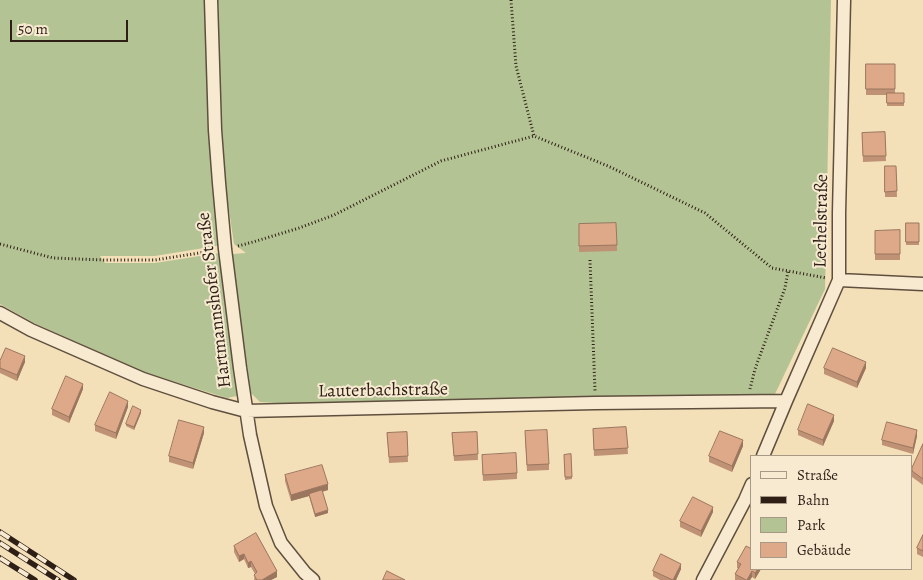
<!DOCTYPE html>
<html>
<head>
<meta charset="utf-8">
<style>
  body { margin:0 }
  #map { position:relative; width:923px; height:580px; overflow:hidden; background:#f3dfb8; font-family:Alegreya,serif }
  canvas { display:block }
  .legend { position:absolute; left:750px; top:455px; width:162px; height:115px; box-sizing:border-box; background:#f7ead1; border:1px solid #a79986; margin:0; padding:6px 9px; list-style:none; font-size:15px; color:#2e1f16 }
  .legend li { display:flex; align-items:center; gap:10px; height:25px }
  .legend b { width:25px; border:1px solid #a79986 }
  .scale { position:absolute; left:10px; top:20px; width:118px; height:22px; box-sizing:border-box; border:2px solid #2e1f16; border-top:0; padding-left:6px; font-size:15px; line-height:18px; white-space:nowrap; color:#2e1f16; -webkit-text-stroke:4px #f7ead1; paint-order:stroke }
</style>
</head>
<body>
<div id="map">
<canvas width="923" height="580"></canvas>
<ul class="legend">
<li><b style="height:6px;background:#f7ead1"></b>Straße</li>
<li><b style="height:6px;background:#2e1f16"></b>Bahn</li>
<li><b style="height:14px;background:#b4c394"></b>Park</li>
<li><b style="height:14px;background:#dea988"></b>Gebäude</li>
</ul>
<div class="scale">50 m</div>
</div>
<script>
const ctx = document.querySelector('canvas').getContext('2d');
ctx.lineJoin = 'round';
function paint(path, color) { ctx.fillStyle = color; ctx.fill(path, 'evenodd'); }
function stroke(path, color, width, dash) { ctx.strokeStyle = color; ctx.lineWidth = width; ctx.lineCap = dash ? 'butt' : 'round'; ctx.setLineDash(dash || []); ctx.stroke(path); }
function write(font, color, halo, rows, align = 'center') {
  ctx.font = font + ' Alegreya,serif'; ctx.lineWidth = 4; ctx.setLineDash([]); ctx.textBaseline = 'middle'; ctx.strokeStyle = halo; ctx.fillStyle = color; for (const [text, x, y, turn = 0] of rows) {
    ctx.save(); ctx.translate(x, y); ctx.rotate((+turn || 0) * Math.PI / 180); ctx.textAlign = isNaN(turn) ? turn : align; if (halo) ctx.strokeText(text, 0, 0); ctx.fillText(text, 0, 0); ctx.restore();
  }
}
paint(new Path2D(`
  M0,0h205l17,245 -67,11h-55l5,7h50l64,-10 1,2 26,-2 -12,-9 -9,-61 -4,-53 -3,-130h613l-6,289 -50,105 -486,10 -29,-2 -9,-9 -24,5 -81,-25 -112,-50 -34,-19z`), '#b4c394');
const street = new Path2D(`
  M211,0l4,130 4,53 6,66 15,119 10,67 16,71 15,37 24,30 8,7
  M839,280l84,4
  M0,313l31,17 112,49 69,23 34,9 349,-8 191,-2
  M763,456l23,-55 53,-121v-67l5,-213
  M703,580l42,-80 7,-16`);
stroke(street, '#5f4f3e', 15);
stroke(new Path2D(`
  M511,0l5,66 18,70
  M0,244l53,14 51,2h51l57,-9
  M238,246l15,-4 46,-14 35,-13 107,-54 93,-25 74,30 97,47 67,55 54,10
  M590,260l5,131
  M750,389l5,-20 30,-81 3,-17`), '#2e1f16', 3, [1, 2.5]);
stroke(street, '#f7ead1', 12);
const rail = new Path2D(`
  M0,532l74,48
  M0,543l58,37
  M0,558l35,22`);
stroke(rail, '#2e1f16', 5.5);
stroke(rail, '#f7ead1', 4, [11]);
paint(new Path2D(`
  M866,64h29v29h9v13h-17v-11h-21z
  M885,132l1,29 -23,1 -1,-29z
  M885,166h11l1,31h-12z
  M906,223h13v22h-13z
  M579,224l38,21v6l-38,1z
  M900,230v30h-25v-29z
  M0,361l25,1 -8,19 -17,-8z
  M824,368h42l-9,20 -33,-14z
  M83,389l-14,34 -17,-8v-6z
  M128,407l-12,32 -21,-8v-6z
  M141,413l-7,17 -8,-4v-2z
  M834,421l-11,25 -25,-11v-5z
  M626,427l2,27 -34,2 -1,-27z
  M407,432l1,30 -19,1 -2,-30z
  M477,432l1,28 -24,1 -2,-28z
  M204,433l-11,36 -24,-7v-6z
  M917,436l-4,18 -31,-9v-5z
  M525,437l24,27v6l-22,1z
  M923,444v41l-11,-8v-9z
  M743,446l-11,26 -23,-10v-6z
  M571,454l1,25 -7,1 -1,-25z
  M482,461l35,12v6l-34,2z
  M285,475l43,15 -6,2 6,21 -13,4 -6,-21 -18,5 -6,-20z
  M713,512l-12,25 -21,-10v-6z
  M923,535v22l-6,-3v-6z
  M234,546l43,31 -6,3h-17l1,-6 -4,-7 -3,1 -4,-9 -5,3 -5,-10z
  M737,562l24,7 -6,10 -3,-2 -2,3h-15v-6l4,-5 -2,-1z
  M681,569l-5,11h-16l-7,-4v-5z`), '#bf9175');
paint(new Path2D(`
  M25,356v6l-8,19v-6z
  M866,362v6l-9,20v-6z
  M83,384v5l-14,34v-6z
  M128,401v6l-12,32v-6z
  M141,410v3l-7,17v-3z
  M834,415v6l-11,25v-6z
  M204,427v6l-11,36v-6z
  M917,430v6l-4,18v-6z
  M743,440v6l-11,26v-6z
  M328,484v6l-18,5 -1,-1v2l-18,5v-6z
  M713,507v5l-12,25v-6z
  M328,510v3l-13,4v-3z
  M244,554v5l-5,3v-6z
  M251,561v6l-3,1v-5z
  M681,564v5l-5,11h-3z
  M758,569h3l-6,10v-6z
  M277,571v6l-6,3h-9z
  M752,571v6l-2,3h-3z`), '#9b765f');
const building = new Path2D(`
  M866,64h29v25h-29z
  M887,93h17v10h-17z
  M885,132l1,24h-23l-1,-23z
  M885,166h11l1,25 -12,1z
  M616,223l1,22 -38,1v-22z
  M906,223h13v19h-13z
  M900,230v24h-25v-23z
  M6,348l19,8 -8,19 -17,-7v-7z
  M833,348l33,14 -9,20 -33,-14z
  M66,376l17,8 -14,33 -17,-8z
  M110,392l18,9 -12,32 -21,-8z
  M808,404l26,11 -11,25 -25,-10z
  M133,406l8,4 -7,17 -8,-3z
  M179,420l25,7 -11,36 -24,-7z
  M887,422l30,8 -4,18 -31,-8z
  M626,427l2,21 -34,2 -1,-21z
  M547,430l2,34 -22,1 -2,-34z
  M720,431l23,9 -11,26 -23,-10z
  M407,432l1,24 -19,1 -2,-24z
  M477,432l1,22 -24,2 -2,-23z
  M923,444v35l-11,-8v-3z
  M516,453l1,20 -34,2 -1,-20z
  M571,454l1,23h-7l-1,-22z
  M322,465l6,19 -37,11 -6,-20z
  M322,490l6,20 -13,4 -6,-20z
  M693,497l20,10 -12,24 -21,-10z
  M256,533l21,38 -15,9h-5l-3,-5 3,-3 -6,-11 -3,2 -4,-9 -5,2 -5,-10z
  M923,535v16l-6,-3z
  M752,545v24h6l-3,4 -3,-2 -5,9h-1l-11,-6 6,-10 -4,-2 9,-16 4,2z
  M661,554l20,10 -8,16 -20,-9z
  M387,571l18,9h-22z`);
paint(building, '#dea988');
stroke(building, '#9b765f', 1);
write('18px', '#2e1f16', '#f7ead1', [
  ["Lechelstraße",822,221,-89],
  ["Hartmannshofer Straße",215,300,-97],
  ["Lauterbachstraße",383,391,-1]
]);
</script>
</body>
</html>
